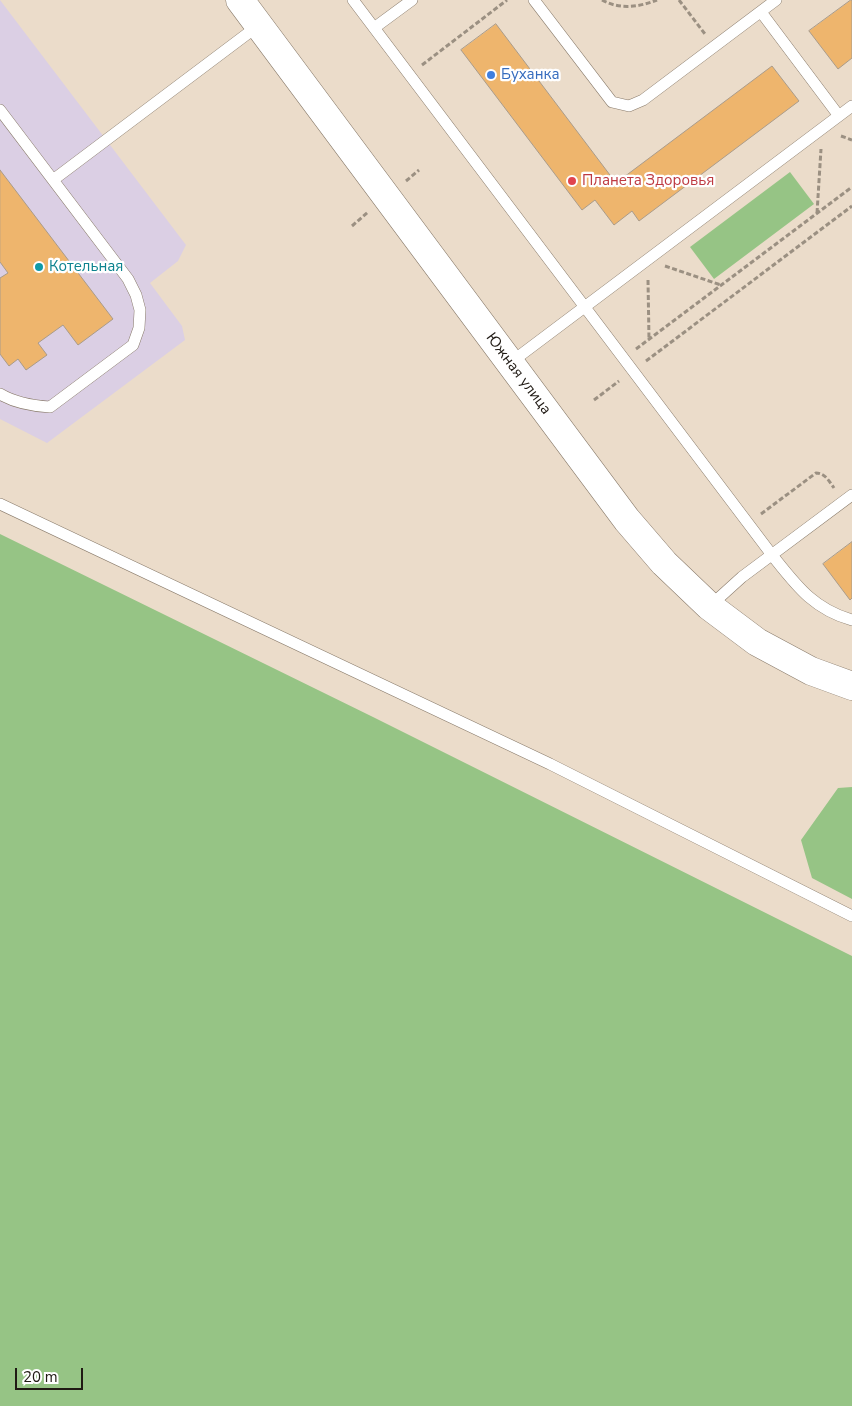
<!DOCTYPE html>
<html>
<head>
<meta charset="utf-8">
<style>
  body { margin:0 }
  #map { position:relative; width:852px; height:1406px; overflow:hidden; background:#ebdcca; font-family:"Nunito Sans",sans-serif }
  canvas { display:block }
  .scale { position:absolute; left:15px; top:1368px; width:68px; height:22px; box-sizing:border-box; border:2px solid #201a14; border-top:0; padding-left:6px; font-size:15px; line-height:18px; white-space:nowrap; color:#201a14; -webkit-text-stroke:4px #fff; paint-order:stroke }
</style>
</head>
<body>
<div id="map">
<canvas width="852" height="1406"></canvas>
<div class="scale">20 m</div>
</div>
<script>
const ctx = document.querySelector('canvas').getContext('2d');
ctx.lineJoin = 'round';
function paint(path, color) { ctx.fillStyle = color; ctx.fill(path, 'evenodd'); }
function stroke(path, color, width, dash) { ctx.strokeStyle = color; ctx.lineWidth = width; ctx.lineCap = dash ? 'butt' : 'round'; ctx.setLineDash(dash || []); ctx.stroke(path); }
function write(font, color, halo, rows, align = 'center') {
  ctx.font = font + ' "Nunito Sans",sans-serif'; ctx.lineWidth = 4.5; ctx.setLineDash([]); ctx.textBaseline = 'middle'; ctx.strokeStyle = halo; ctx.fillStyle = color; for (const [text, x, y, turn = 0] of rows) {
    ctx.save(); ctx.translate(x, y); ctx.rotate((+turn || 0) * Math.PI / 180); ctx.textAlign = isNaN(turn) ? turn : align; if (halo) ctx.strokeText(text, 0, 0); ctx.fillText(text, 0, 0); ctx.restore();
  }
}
paint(new Path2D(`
  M0,0l186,245 -8,16 -28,22 32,43 3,14 -138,103 -47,-24z`), '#dbcfe4');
paint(new Path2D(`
  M790,172l24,32 -100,75 -24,-32z
  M0,534l373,183 479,239v450h-852z
  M852,787v112l-40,-21 -11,-38 37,-52z`), '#96c485');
const building = new Path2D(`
  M851,0h1v58l-14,11 -29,-38z
  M496,24l120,159 156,-117 27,35 -160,120 -7,-10 -18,14 -19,-25 -13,10 -121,-160z
  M0,170l113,149 -35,26 -15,-20 -25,18 9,12 -21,15 -8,-11 -9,7 -9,-12v-76l8,-5 -8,-11z
  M852,542v56l-2,2 -27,-36z`);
paint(building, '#eeb56d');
stroke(building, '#a99b8a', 1);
const service = new Path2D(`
  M353,0l419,555c24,30 41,54 80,65
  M534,0l78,102 17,4 14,-6 133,-100
  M761,12l78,104
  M374,28l38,-28
  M0,110l128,169 8,16 4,15 -1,18 -6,17 -83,62c-17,-1 -35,-4 -50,-13
  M53,180l206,-155
  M510,363l342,-257
  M0,504l550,260 302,152
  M710,606l32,-29 110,-82`);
const tertiary = new Path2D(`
  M240,0l387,520 37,43 45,43 48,36 54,29 41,15`);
stroke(service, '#897b6b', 12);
stroke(tertiary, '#897b6b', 29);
stroke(new Path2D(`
  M602,0c18,10 37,7 55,0
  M679,0l26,34
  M422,65l85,-65
  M841,136l11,4
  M406,181l13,-11
  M817,213l4,-64
  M352,226l16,-14
  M665,266l56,19
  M648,280l1,59
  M636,349l216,-162
  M646,361l206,-155
  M594,400l25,-19
  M761,514l55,-41c9,0 13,8 18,15`), '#9b9082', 3, [5, 2.5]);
stroke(service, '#fff', 11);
stroke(tertiary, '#fff', 28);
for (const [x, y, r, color] of [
  [491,75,5,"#3f7fe0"],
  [572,181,5,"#e0444e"],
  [39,267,5,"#0f9aa8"]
]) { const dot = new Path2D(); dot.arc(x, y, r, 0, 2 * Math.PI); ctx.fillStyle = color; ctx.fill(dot); stroke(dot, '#fff', 2); }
write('15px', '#366cbe', '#fff', [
  ["Буханка",501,75]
], 'left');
write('15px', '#be3a42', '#fff', [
  ["Планета Здоровья",582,181]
], 'left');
write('15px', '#0d838f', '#fff', [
  ["Котельная",49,267]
], 'left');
write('15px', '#201a14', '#fff', [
  ["Южная улица",518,374,53]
]);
</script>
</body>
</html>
